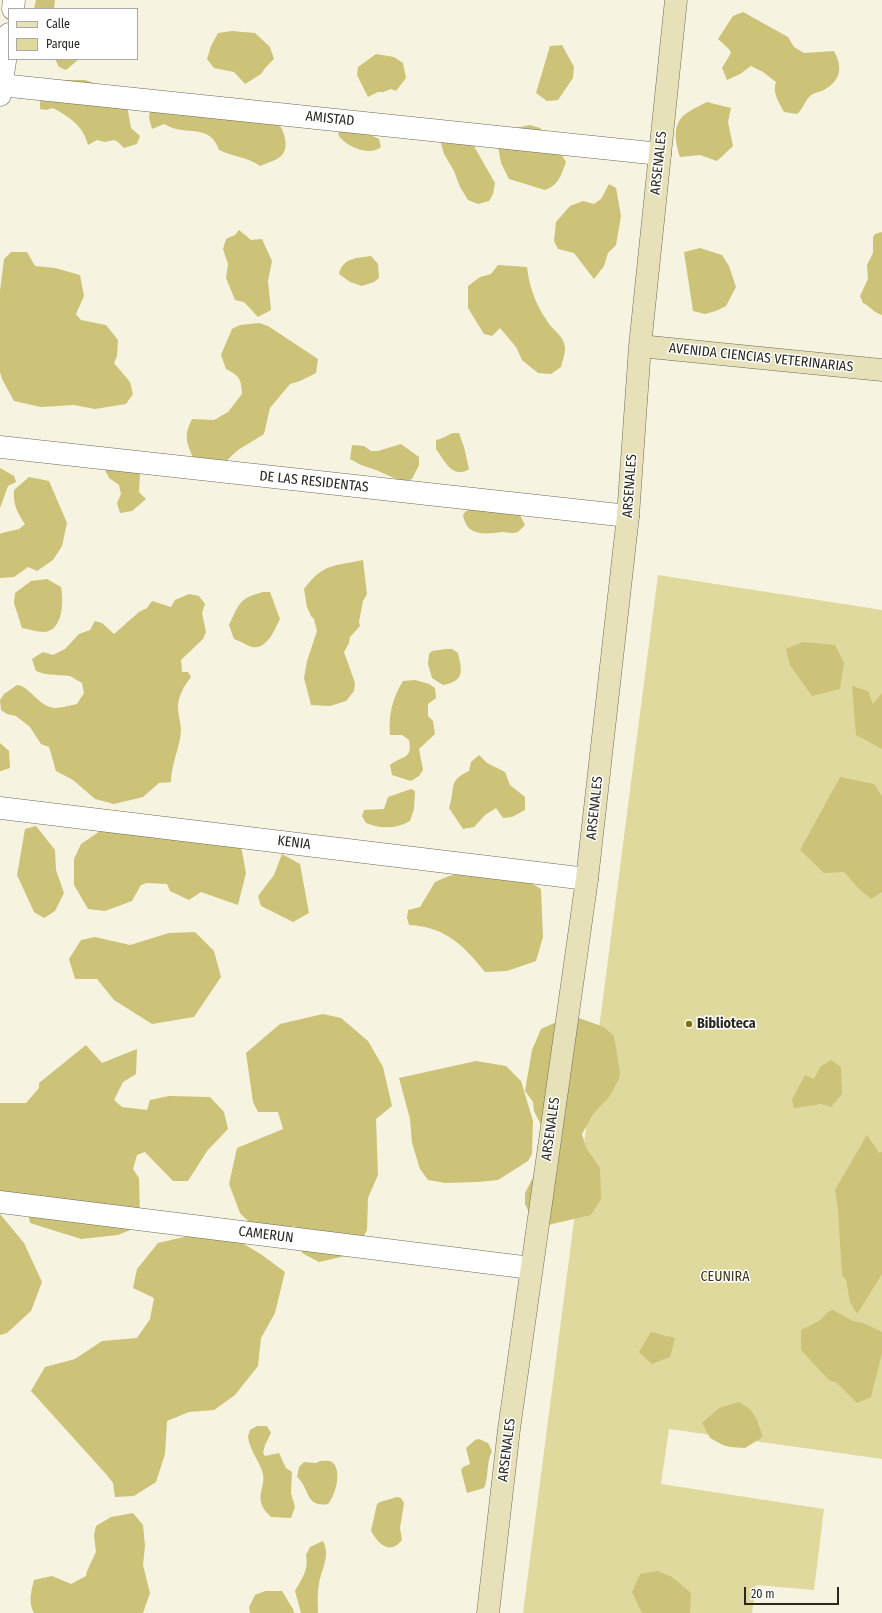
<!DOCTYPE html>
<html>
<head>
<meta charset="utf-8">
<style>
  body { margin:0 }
  #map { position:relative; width:882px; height:1613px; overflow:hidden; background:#f6f4e1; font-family:"Fira Sans Condensed",sans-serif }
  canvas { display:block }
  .legend { position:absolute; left:8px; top:8px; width:130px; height:52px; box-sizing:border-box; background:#fff; border:1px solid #a9a9a6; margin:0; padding:5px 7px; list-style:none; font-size:12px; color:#292821 }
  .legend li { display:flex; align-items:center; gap:8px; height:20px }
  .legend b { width:20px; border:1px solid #a9a9a6 }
  .scale { position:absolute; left:744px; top:1587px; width:95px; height:18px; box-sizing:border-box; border:2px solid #292821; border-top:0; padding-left:5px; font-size:12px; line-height:14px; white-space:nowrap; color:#292821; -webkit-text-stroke:3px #fff; paint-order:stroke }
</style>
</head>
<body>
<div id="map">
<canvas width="882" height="1613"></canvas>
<ul class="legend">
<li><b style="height:5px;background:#e6e1b9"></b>Calle</li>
<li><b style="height:11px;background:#e0d99d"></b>Parque</li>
</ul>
<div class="scale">20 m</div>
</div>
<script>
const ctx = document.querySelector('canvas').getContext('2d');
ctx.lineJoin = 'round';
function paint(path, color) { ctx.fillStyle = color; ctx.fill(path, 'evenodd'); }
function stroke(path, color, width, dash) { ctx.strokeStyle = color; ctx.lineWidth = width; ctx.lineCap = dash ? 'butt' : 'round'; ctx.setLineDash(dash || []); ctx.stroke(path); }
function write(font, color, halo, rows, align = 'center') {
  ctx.font = font + ' "Fira Sans Condensed",sans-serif'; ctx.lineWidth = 3; ctx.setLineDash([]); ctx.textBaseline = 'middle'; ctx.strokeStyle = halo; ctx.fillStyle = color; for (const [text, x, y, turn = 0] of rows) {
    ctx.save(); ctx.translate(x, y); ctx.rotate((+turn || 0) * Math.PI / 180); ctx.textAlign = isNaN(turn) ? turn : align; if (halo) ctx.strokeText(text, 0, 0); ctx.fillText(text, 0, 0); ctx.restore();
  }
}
paint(new Path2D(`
  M658,575l224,35v849l-213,-30 -8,55 163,25 -10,81 -58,-5 -4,28h-229z`), '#e0d99d');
paint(new Path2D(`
  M36,0h19l-1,9h-20z
  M743,12l45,25 6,10 10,6 30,-2c9,17 7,29 -10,39 -4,2 -11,3 -14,6 -6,6 -6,12 -13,18l-13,-2c-5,-10 -12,-19 -8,-30l-13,-10 -12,-6 -11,8 -13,6 -5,-12 9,-15 -2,-4 -11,-10 15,-23z
  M232,31l23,2 15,14 4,12 -9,9 -4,6 -16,10 -11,-12 -20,-4 -7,-9 4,-13 7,-13z
  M562,45l12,22 -1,11 -15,22 -11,1 -11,-8 14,-47z
  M376,54l18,3 9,6 3,15 -10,13 -5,-2 -8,3h-5l-10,5 -11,-22 1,-8z
  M55,59h24l-13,11 -7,-3z
  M65,80h20l9,3 33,22 4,23 9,8 -3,8 -13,4 -6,-6 -4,-2 -9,2 -8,-2 -9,5c-5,-20 -19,-28 -35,-37l-7,2 -6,-1v-12l13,-14z
  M225,97l56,30c4,8 8,22 0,29 -5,5 -15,7 -21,10 -12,-9 -27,-9 -41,-16 -8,-23 -25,-17 -43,-21 -4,-1 -8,-3 -12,-5l-12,5 -3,-11 1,-10 55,-4z
  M707,102l24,6 -3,14 5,24 -16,15 -17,-6 -20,2c-4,-12 -8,-29 2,-40 6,-6 17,-11 25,-15z
  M530,125l10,3 15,16 11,18c-5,13 -7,23 -21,28l-36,-11 -8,-16 -3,-17 7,-16z
  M341,127l23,5 15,7 2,8c-12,10 -37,-1 -43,-13z
  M439,136l35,6 1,6 20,35 -2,11 -4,7 -11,3 -10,-4 -8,-13 -6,-16 -10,-17z
  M609,184l7,4 5,28 -5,29 -8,8 -4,13 -10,13 -20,-26 -16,-4 -4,-8 2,-19 14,-16 13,-5 11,3 7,-5z
  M239,230l12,10 11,-1 10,22 -4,20 3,29 -13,7 -14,-15 -9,-2 -9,-22 2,-14 -5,-15 3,-10 9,-4z
  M882,232v83c-8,-2 -11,-8 -19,-12l-3,-7 8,-17 -1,-14 6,-12v-16l2,-3z
  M700,248l22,7 7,11 7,21 -10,19 -10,5 -11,3 -12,-3 -9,-59z
  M11,252h16l8,14 20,2 25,7 4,21 -8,18 5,6 25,5 12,15 -1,16 -3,7 16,19 3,12 -7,10 -31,5 -21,-4 -33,2 -27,-6 -12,-22 -2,-7v-81l4,-32z
  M371,256l7,8 1,14 -5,4 -12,4 -12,-4 -11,-8c4,-17 19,-16 32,-18z
  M498,265l29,2c2,19 9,38 20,54 6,10 18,15 18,28 0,6 -3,13 -4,18l-10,7 -13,-1 -16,-13 -6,-13 -16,-19 -8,8 -8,-2 -16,-26v-22l12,-9 11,-3z
  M259,323l9,3 50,33 -2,14 -16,8 -10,3 -20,24 -6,26 -26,16 -13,12 -31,-2c-7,-17 -11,-23 -2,-41l22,1 14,-8 14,-18c-1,-15 -2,-18 -16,-25l-5,-14 11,-26 8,-4z
  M453,433h6l5,14 5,22c-16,11 -25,-9 -33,-20v-9c7,-1 11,-5 17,-7z
  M401,444l18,13v8l-7,14 -9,3 -27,-12 -15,-5 -11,-6 2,-14 12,1 7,5h7z
  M126,458l14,16 -1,18 7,7 -14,12 -12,2 -3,-10 4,-9 -2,-9 -10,-7 -4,-8 2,-5z
  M0,468l14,8 2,6 -8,4 -8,22z
  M29,477l20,4 18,42 -5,23 -9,14 -16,11 -9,-4 -14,10 -14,1v-44l2,-1 17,-4 6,-5c-8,-11 -12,-20 -11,-34z
  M477,508l43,7 5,10c-2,2 -5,5 -7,7 -6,2 -11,0 -16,0 -11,1 -22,4 -32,-3 -4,-3 -6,-9 -7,-14l3,-4z
  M363,560l4,34 -4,7 -4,21 1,4 -10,11 -1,6 -5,9 11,31 -1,8 -8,10 -16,5 -19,-1 -7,-27 3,-17 10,-30 -3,-12 -3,-3 -4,-9 -3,-18c19,-26 31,-23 59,-29z
  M47,579l14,8c3,14 2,44 -17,45 -7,0 -15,-3 -22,-4l-8,-25 1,-10 16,-12z
  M263,592h7l10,27c-5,10 -13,31 -28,28 -6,-2 -12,-6 -18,-8l-5,-14c10,-21 10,-27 34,-33z
  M189,594l10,2 6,8 -3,9 4,19 -3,7 -22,21 1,12h6l3,5c-7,9 -13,19 -13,31 0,7 3,15 3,22 -1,18 -10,34 -10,52l-12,1 -16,14 -29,7 -19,-5 -22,-19 -17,-9 -7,-24 -8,-3 -11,-17 -14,-11 -9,-2 -6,-4 -1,-10 4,-6 13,-9c7,1 9,4 14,8 18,18 21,17 46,11l7,-11 -2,-10 -12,-7 -25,-2 -9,-3 -4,-12 11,-7 10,3 12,-6 14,-15 11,-4 5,-9 7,2 12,11 25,-22 8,-4 5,-7 19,6 4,-7z
  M803,642l32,3 9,18 -4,26 -28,7 -22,-31 -4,-16z
  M446,649h6l6,4c4,18 7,28 -15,32l-11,-7 -4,-14 1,-10 3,-3z
  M415,680l14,4 6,4 1,10 -8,6v12l5,5 2,13 -16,15 4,21 -4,6 -8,5 -19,-6 -2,-10c12,-10 23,-5 19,-25l-7,-5h-12c-2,-20 3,-38 13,-54z
  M852,686l16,5 5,13 9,-11v56l-26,-14z
  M0,743l9,8 1,17 -9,3h-1z
  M479,755l8,8 18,9 5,13 15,12v13l-13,7 -9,1 -7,-10 -11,7 -11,12 -11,2 -14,-21c7,-20 -2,-27 20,-37l2,-9z
  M840,777l34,7 8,12v96l-11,7 -12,-10 -15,-17 -20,1 -24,-23z
  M411,789l4,2 -1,18 -4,12c-13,8 -30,8 -44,2l-4,-7 2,-6 20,-1 4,-12z
  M36,826l19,24 1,20 8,23 -9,18 -11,7 -10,-6 -17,-37 8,-46z
  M100,831l141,15 5,27 -8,32 -37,-13 -12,8 -19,-9 -3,-7 -20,-1 -6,2 -9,16 -27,10 -17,-2 -14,-24v-26l7,-15z
  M282,854l18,10 9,49 -16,9 -32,-16 -3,-10 16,-21z
  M476,870l50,10 15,9 2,48 -7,24 -29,10 -22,1c-22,-27 -39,-45 -76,-47l-2,-7 1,-8 12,-3 15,-25 14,-6z
  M195,932l19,19 7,26 -27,40 -42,7 -38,-24 -17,-21h-22l-6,-20 12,-19 14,-3 35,8 39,-12z
  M323,1014l18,4 27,23 15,26 9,39 -16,13 2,56 -10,23 -1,32 -13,24 -35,8 -17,-9 -7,-27 -37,5 -18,-18 -11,-29 8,-36 46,-19 -5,-17h-20l-5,-10 -7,-49 34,-29z
  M579,1018l25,9 10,9 6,36 -1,7 -10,18 -16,17 -11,20 4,14 14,20 1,31 -10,16 -43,10 -18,-11 -5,-10v-11l14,-27 7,-31 -12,-24 -1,-9 -8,-11 7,-41 9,-21 22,-10z
  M86,1045l16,18 35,-14 -1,25 -13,8 -9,18 8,7 25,3 3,-10 19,-4 41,1 14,15 4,17 -21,22 -19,30h-15l-28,-29 -8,3 -4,14 6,9 1,40 -5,10 -17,7 -37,4 -51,-16 -3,-14 -27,-15v-91h26l13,-15v-5z
  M831,1060l10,7 1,27 -11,13 -10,-3 -27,4 -2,-8 13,-25 9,4 6,-12z
  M476,1061l30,5 15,15 12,40 -1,33 -4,7 -30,19 -21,2 -32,1 -17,-3 -8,-11 -8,-26 -2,-24 -11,-41z
  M867,1135l12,18 3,-1v122l-25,40 -7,-12 -4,-22 -4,-5 -4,-65 -3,-20z
  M0,1214l24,29 18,39 -11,29 -24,22 -7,2z
  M201,1233l28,2 33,20 23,17 -10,41 -14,25 -3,28 -23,29 -21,15 -25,2 -22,9 -2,33 -9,28 -22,14 -19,1 -2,-14 -7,-9 -75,-83 14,-24 30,-8 27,-18 35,-3 13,-19 4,-21 -21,-10 4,-19 21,-26z
  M833,1310l20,11 10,2 19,9v21l-11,44 -14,6 -20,-20 -8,-3 -28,-30v-20l18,-9 9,-9z
  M651,1332l24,6 -5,19 -18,7 -13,-12z
  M739,1402c17,9 18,18 24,35l-18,11 -15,-1 -7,-2 -13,-7 -8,-15 17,-15z
  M257,1426h10l4,7 -6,12 -2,8 2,3 14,-3 7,15 6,4 -1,21 4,14 -4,11 -20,-1c-22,-20 -1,-30 -10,-49 -4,-10 -12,-20 -13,-32l2,-6z
  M479,1439l9,4 4,8c-6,12 -3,26 -8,37l-17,5 -6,-23 2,-3 7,-3 -4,-16 9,-8z
  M320,1461c3,0 9,-1 12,1 11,9 3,34 -4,42 -23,4 -18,-16 -31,-27l2,-10 5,-5 12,1z
  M397,1497l4,1 3,5 -4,25 2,12c-13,16 -24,3 -31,-9l6,-27 3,-2z
  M133,1513l10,12 2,21 -2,19 7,28 -7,20h-109c-6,-11 -3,-21 0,-33l18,-4 19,8 15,-8 1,-5 9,-19 -2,-17 2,-9 15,-9z
  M323,1541c8,15 -2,29 -4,43 -2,9 -1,20 -1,29h-17l-6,-22c7,-13 14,-21 11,-36l4,-8z
  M657,1571l15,6 19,16 -1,20h-48l-10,-21 8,-18z
  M265,1591h17l11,18 1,4h-44l-1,-6 6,-12z`), '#ccc278');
const street = new Path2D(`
  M13,9l1,-9
  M1,85l659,69
  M0,95l9,-61
  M0,447l628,69
  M0,808l587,71
  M0,1202l531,66`);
const secondary = new Path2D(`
  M640,346l242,24
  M488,1613l21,-184 78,-550 41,-363 12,-170 36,-346`);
stroke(street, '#6c6a5a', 23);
stroke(secondary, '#6c6a5a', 23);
stroke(street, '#fff', 22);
stroke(secondary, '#e6e1b9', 22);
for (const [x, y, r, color] of [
  [689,1024,4,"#7d7213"]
]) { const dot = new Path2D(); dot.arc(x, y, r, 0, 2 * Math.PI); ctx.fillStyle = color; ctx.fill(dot); stroke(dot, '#fff', 1.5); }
write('14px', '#292821', '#fff', [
  ["AMISTAD",330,119,6],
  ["ARSENALES",659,163,-84],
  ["AVENIDA CIENCIAS VETERINARIAS",761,358,6],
  ["DE LAS RESIDENTAS",314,482,6],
  ["ARSENALES",630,486,-86],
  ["ARSENALES",595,808,-84],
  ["KENIA",294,843,7],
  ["ARSENALES",551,1129,-82],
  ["CAMERUN",266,1235,7],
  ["ARSENALES",507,1450,-83]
]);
write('bold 14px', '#292821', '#fff', [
  ["Biblioteca",697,1024]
], 'left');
write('14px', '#3e3a19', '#fff', [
  ["CEUNIRA",725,1277]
]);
</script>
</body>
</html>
